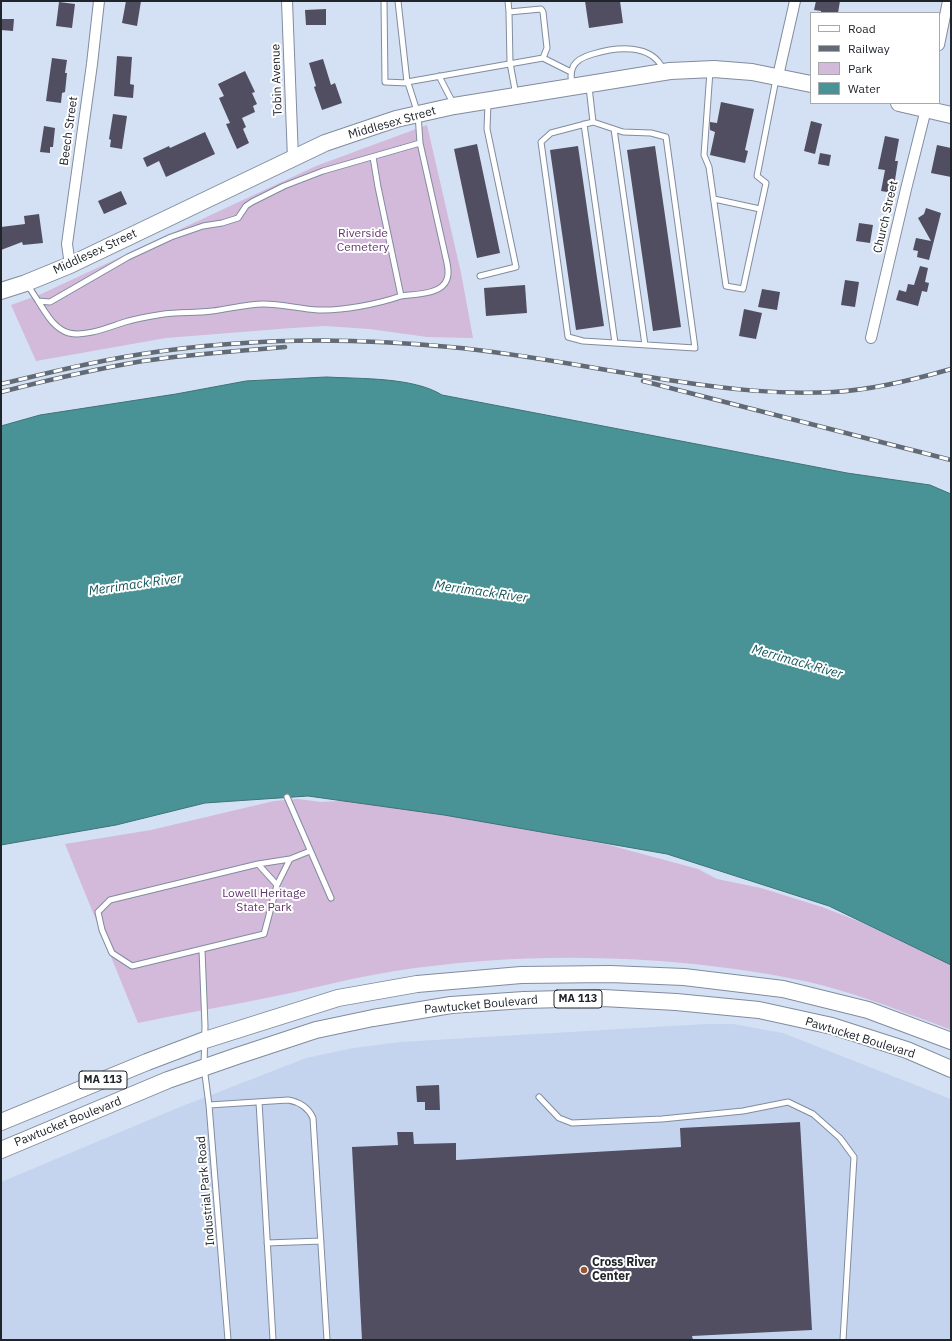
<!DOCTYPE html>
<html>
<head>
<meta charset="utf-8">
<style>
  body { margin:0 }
  #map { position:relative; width:952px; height:1341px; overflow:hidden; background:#d4e1f4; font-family:"IBM Plex Sans",sans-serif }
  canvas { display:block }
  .frame { position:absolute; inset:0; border:2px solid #20252c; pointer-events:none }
  .legend { position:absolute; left:810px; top:12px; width:130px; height:92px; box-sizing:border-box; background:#fff; border:1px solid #a6a8ab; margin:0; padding:5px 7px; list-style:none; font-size:12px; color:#20252c }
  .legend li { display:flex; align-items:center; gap:8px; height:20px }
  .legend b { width:20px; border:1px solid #a6a8ab }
</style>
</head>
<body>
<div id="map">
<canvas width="952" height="1341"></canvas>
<div class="frame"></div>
<ul class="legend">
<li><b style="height:5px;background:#fff"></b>Road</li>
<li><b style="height:5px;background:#626a75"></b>Railway</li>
<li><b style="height:11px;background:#d3b9da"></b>Park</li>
<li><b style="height:11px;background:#499396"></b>Water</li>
</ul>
</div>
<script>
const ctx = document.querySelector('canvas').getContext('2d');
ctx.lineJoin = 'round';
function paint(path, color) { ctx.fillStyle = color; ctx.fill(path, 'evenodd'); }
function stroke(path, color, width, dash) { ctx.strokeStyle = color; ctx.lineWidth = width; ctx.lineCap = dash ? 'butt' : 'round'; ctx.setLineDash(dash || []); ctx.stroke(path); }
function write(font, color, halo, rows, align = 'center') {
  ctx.font = font + ' "IBM Plex Sans",sans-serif'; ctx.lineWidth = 4; ctx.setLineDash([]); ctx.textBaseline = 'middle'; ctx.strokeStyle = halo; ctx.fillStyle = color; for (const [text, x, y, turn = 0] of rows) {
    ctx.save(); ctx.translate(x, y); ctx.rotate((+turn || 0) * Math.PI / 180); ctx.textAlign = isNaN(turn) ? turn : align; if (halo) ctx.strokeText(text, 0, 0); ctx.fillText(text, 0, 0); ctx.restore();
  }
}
paint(new Path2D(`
  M706,1024h27l50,9 168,66v241h-950v-158l179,-75 126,-49 47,-10 47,-6z`), '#c5d4ee');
paint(new Path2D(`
  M427,125l34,148 12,65 -46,-1 -58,-8 -44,-3 -33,2 -126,10 -130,23 -25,-56 28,-10 277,-129z
  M298,799l23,3 52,-3 236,46 89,24 19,10 44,9 61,19 36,14 93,44v65c-14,-6 -28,-11 -43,-16 -27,-11 -54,-20 -83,-28 -43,-11 -87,-17 -131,-22 -100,-10 -200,-8 -299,7 -39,6 -76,16 -114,24 -48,10 -96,18 -143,28l-73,-179 86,-14 123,-29z`), '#d3b9da');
const water = new Path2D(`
  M327,377c34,2 86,0 115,18l405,78 83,12 21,9v471l-122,-59 -162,-52 -223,-39 -136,-19 -103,7 -89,22 -115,20v-419l39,-11 136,-21 70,-13z`);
paint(water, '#499396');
stroke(water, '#3d7276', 1);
paint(new Path2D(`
  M126,1h15l-4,25 -15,-3z
  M585,1h35l3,22 -34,5z
  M816,1h24l-2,12h-17v-2l-7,-1z
  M59,2l16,2 -3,24 -16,-2z
  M326,9v16h-20l-1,-15z
  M1,19h13l-1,12 -12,-1z
  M117,56l15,1 -2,27 4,1 -1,13 -19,-2z
  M52,58l15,2 -2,13h2l-2,19 -3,1 -1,10 -15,-2z
  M323,59l8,26 4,-2 7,20 -20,7 -8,-23 2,-1 -7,-23z
  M245,71l10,21 -3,1 5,11 -4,2 2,6 -13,6 4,9 -3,2 6,14 -12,6 -11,-25 4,-1 -11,-25 5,-2 -6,-12z
  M721,102l33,7 -9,41 3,1 -3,12 -35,-8 5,-23 -5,-2v-8l7,1z
  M113,114l14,2 -5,33 -12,-2 1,-7 -2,-1z
  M811,121l11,3 -7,30 -11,-3z
  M44,126l11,2 -2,19h-3v6l-10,-1z
  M205,132l10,22 -49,23 -7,-16 -12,6 -4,-9 26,-12 1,2z
  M885,136l14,3 -4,22h3l-5,32 -12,-2 4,-21 -7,-1z
  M477,144l23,109 -23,5 -23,-109z
  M937,145l14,3v29l-20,-4z
  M578,146l26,180 -28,4 -26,-180z
  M655,146l26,181 -28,4 -26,-181z
  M820,153l11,2 -2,11 -11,-2z
  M121,191l6,13 -23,10 -6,-13z
  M926,208l15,5 -12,47 -12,-3 1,-6 -5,-1 3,-12 15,3 -13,-23 6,-4z
  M39,214l4,29 -20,2 -1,-3 -21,8v-23l24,-3 -1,-8z
  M859,223l14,2 -3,18 -14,-2z
  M920,266l8,2 -3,14 4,1 -2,9 -5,-1 -4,15 -22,-6 3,-10 7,2 2,-8 6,1z
  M845,280l14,2 -4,25 -14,-2z
  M525,285l2,28 -41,3 -2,-28z
  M762,289l18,3 -3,18 -19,-3z
  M744,309l18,4 -6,26 -17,-3z
  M439,1085l1,25h-15v-8h-8l-1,-16z
  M800,1122l12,208 -120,6 1,4h-331l-10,-193 46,-2 -1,-13h16l1,12 42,-1v17l225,-13 -1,-19z`), '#504e60');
const lane = new Path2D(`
  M384,1l1,81 23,1 10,31 2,29
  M398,1l9,81 136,-24 4,-10 -4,-36 -2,-3 -32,3 -1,-11
  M509,12l1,51 6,32
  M543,58l28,14
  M710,71l-6,84 5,12 17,119 17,3 23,-106 -9,-7 19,-97
  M439,76l14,27
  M572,85c-1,-6 -2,-12 1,-18 3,-7 13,-11 20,-13 23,-7 58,-11 70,15
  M589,87l4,35 -42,11 -10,9 27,195 15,4 112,7 -29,-211 -15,-4 -28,-1 -30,-10
  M584,124l31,219
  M614,129l31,216
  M714,199l46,10
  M480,276l36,-9 -29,-138 1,-26
  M27,284l11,17 12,1 78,-45 43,-20 32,-11 19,-3 16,-5 8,-12 6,-4 32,-16 39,-15 97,-28 27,120c1,5 2,11 0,16 -5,16 -32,15 -46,17l-23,-109 -5,-30
  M38,301c8,12 16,28 31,32 17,4 40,-6 56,-11 13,-4 26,-6 39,-8 16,-2 32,-1 48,-3 17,-2 35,-7 51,-7 19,0 37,5 55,6 24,1 60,-6 83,-14
  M287,797l44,101
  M290,859l20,-8
  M258,864l19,21 -13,49 -132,32 -20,-13 -10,-23 -4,-18 12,-12z
  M258,864l32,-5 -13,26
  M202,950l3,76 -1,41 5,38 19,235
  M539,1097l20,21 13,5 90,-4 81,-8 45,-9 25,12 27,24 14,19 -11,183
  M259,1102l14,238
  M209,1105l79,-5c12,2 20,7 25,18l14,222
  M267,1243l54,-2`);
const street = new Path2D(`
  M287,1l6,158
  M939,45l9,-44
  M778,76l17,-75
  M70,265l-3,-21 25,-180 7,-63
  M871,338l35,-149 21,-84`);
const primary = new Path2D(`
  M899,103l52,12
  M1,291l25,-8 44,-18 255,-122 71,-24 58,-13 216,-35 44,-2 38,3 59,12
  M1,1122l146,-60 58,-22 133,-42 79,-14 104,-9 89,-1 74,3 99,12 85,21 83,31
  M1,1150l167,-70 69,-24 79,-26 57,-12 78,-13 73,-5 79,-2 73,4 83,8 73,16 75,24 44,19`);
stroke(lane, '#818c9e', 7);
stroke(street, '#818c9e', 12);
stroke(primary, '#818c9e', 18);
stroke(lane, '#fff', 5);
stroke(street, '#fff', 10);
stroke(primary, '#fff', 16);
const rail = new Path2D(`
  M643,381l308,79
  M1,384c47,-11 94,-23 141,-30 102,-16 207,-17 308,-7 76,7 150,23 225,34 52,8 104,14 158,11 40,-2 80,-12 118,-23
  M1,392c47,-12 95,-23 142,-31 47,-7 95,-10 142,-14`);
stroke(rail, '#626a75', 4.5);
stroke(rail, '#fff', 3, [9]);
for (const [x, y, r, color] of [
  [584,1270,4,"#9a532b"]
]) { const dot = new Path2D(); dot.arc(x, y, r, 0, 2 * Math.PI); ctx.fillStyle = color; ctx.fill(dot); stroke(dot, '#fff', 1.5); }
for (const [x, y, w] of [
  [578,999,48],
  [103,1080,48]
]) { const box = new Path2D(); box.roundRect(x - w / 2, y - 9, w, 18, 3); ctx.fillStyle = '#fff'; ctx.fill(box); stroke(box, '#20252c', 1); }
write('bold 11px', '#20252c', null, [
  ["MA 113",578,999],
  ["MA 113",103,1080]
]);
write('12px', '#20252c', '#fff', [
  ["Tobin Avenue",277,80,-92],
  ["Middlesex Street",392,123,-16],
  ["Beech Street",69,131,-82],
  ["Church Street",886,217,-77],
  ["Middlesex Street",95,252,-25],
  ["Pawtucket Boulevard",481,1005,-5],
  ["Pawtucket Boulevard",860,1038,17],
  ["Pawtucket Boulevard",68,1122,-22],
  ["Industrial Park Road",206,1191,-95]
]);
write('12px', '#62366e', '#fff', [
  ["Riverside",363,234],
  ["Cemetery",363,248],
  ["Lowell Heritage",264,894],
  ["State Park",264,908]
]);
write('bold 12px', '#20252c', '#fff', [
  ["Cross River",592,1263],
  ["Center",592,1277]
], 'left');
write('italic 13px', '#165659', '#fff', [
  ["Merrimack River",135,585,-8],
  ["Merrimack River",481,592,8],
  ["Merrimack River",797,662,16]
]);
</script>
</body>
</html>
